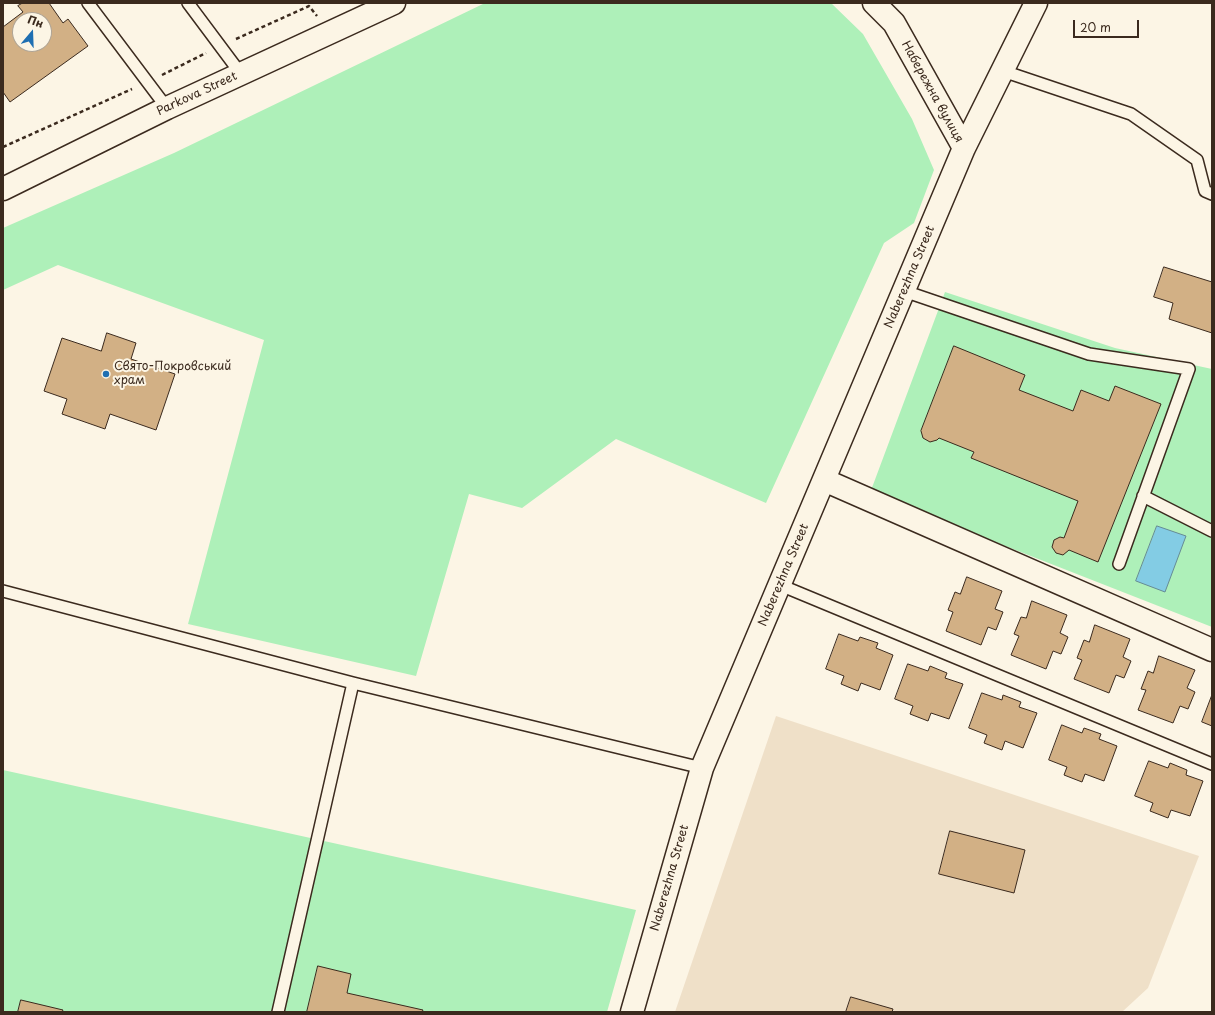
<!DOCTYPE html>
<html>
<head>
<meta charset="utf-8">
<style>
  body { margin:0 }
  #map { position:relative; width:1215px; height:1015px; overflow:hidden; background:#fcf5e5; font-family:"Playpen Sans",sans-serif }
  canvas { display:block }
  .frame { position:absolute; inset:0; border:4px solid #3b2a1e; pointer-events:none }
  .north { position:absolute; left:12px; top:12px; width:40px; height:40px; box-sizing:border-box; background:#fcf5e5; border:1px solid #afa495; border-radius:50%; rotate:19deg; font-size:11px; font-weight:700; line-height:16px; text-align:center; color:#3b2a1e }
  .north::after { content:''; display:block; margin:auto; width:14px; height:18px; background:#1f6fb2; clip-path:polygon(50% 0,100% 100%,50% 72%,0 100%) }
  .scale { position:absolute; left:1073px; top:20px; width:66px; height:18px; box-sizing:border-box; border:2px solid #3b2a1e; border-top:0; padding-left:5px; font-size:12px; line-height:14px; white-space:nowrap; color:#3b2a1e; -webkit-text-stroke:3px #fcf5e5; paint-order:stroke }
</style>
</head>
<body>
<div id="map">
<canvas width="1215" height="1015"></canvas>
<div class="frame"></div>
<div class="north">Пн</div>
<div class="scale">20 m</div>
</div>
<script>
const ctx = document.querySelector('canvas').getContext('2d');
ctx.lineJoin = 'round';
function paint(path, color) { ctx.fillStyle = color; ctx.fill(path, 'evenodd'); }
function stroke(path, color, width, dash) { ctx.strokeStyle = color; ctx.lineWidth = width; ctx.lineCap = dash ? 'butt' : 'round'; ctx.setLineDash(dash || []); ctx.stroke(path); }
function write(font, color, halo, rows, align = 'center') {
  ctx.font = font + ' "Playpen Sans",sans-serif'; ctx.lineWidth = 4; ctx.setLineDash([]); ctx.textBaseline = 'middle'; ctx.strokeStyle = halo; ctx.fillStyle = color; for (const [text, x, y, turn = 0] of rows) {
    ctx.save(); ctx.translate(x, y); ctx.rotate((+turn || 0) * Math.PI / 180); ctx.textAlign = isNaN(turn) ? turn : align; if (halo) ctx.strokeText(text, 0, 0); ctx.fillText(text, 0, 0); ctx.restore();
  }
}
paint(new Path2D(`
  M776,716l423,140 -51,132 -26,24h-447z`), '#efe0c8');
paint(new Path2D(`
  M485,3h346l32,31 49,85 22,51 -20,53 -30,20 -118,260 -150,-64 -94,69 -53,-14 -53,182 -228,-52 76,-284 -206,-75 -55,25v-62l171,-75z
  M945,292l170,56 97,21v258l-342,-134z
  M3,770l633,140 -29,102h-604z`), '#aef0b9');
const water = new Path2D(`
  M1157,526l29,10 -21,56 -29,-11z`);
paint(water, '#83cce4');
stroke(water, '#668b95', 1);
const building = new Path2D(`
  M23,3h26l14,20 5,-4 20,27 -78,56 -7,-10v-65l20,-15 -5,-6zM20,20h24v24h-24z
  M1164,267l48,15v51l-43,-14 4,-16 -19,-6z
  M107,333l29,10 -5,16 44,15 -19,56 -46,-16 -5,15 -43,-15 5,-15 -23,-8 18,-53 39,13z
  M954,346l71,29 -6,15 54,21 8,-21 28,11 6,-15 46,18 -63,158 -29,-12 -6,5 -7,-2 -4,-6 2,-7 6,-3 4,1 14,-37 -107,-43 3,-6 -35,-14 -2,2 -7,2 -7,-4 -2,-7z
  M967,577l35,14 -7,18 8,3 -7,18 -8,-3 -7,18 -35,-14 7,-19 -5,-2 7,-18 5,2z
  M1032,601l35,14 -7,18 8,4 -7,17 -8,-3 -7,18 -35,-14 8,-19 -5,-2 7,-17 5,1z
  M1095,625l35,14 -7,18 8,4 -7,17 -8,-3 -7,18 -35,-14 8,-19 -5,-2 7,-18 5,2z
  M839,634l19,7 2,-4 18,6 -2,5 17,7 -13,35 -19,-7 -3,8 -17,-7 3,-8 -18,-7z
  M1159,656l36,14 -8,18 8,4 -7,17 -8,-3 -7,17 -35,-13 8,-20 -5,-1 7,-18 5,2z
  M908,664l20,7 2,-5 17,7 -2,5 18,6 -14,35 -18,-6 -3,8 -18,-7 3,-8 -18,-7z
  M982,693l20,7 1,-5 18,7 -2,5 18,6 -14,35 -18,-7 -3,9 -18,-7 3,-8 -18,-7z
  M1212,695v31l-10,-4z
  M1062,725l20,8 2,-5 17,6 -2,5 18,7 -13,35 -19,-7 -3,8 -18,-7 3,-8 -18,-7z
  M1149,761l19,7 2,-5 17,7 -1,5 17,6 -13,35 -19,-6 -3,8 -18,-7 3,-8 -18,-7z
  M950,831l75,19 -11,43 -75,-19z
  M318,966l33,8 -4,19 76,17 -1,2h-115z
  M851,997l42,12 -1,3h-46z
  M21,1000l42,10 -1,2h-44z`);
paint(building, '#d2b085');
stroke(building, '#3b2a1e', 1);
const lane = new Path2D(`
  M88,3l79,105
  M188,3l53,71
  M1003,71l128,43 66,46 8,31 7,3
  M904,291l185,63 100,15 -70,195
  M1143,496l69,35
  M780,585l432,179
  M3,591l350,92 349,85
  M278,1012l75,-329`);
const street = new Path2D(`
  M874,3l20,20 70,125
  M3,189l164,-81 227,-105
  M824,480l388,170
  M632,1012l70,-244 262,-620 72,-145`);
stroke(lane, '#3b2a1e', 14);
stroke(street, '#3b2a1e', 25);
stroke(new Path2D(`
  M236,39l73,-33 8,10
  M162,75l44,-22
  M3,147l129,-58`), '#3b2a1e', 2.5, [4, 3]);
stroke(lane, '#fcf5e5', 11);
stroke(street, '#fcf5e5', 22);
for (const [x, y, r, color] of [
  [106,374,4,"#1f6fb2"]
]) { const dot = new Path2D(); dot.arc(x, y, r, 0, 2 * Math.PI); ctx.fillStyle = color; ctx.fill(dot); stroke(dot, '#fcf5e5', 1.5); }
write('12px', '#3b2a1e', '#fcf5e5', [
  ["Набережна вулиця",932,92,61],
  ["Parkova Street",197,94,-25],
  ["Naberezhna Street",910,277,-67],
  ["Naberezhna Street",784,575,-67],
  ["Naberezhna Street",670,878,-74]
]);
write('12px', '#3b2a1e', '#fcf5e5', [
  ["Свято-Покровський",114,367],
  ["храм",114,381]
], 'left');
</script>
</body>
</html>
